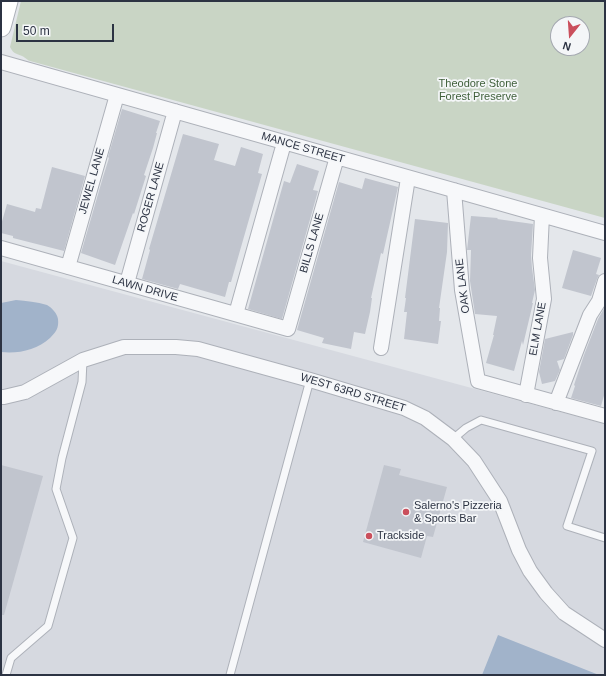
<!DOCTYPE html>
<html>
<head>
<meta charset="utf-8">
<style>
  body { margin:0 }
  #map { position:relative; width:606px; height:676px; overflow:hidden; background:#e4e7eb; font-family:Helvetica,sans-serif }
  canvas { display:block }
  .frame { position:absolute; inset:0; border:2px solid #2c3343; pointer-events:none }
  .north { position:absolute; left:550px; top:16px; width:40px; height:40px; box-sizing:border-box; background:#f4f6f8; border:1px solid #a4a8b0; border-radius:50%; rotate:197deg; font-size:11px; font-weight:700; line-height:16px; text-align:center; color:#2c3343 }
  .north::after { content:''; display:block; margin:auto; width:14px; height:18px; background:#ca4f5c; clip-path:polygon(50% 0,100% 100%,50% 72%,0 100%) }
  .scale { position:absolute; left:16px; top:24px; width:98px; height:18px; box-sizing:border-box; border:2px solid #2c3343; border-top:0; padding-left:5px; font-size:12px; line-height:14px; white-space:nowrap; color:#2c3343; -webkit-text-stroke:3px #f4f6f8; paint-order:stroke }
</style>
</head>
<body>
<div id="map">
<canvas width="606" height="676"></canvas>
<div class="frame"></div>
<div class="north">N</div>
<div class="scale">50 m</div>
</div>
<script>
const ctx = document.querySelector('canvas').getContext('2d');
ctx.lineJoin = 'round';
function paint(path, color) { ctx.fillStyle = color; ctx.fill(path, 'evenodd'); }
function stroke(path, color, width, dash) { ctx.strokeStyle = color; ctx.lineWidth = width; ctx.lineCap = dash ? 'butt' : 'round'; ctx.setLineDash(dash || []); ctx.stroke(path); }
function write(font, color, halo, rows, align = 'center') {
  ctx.font = font + ' Helvetica,sans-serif'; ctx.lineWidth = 3.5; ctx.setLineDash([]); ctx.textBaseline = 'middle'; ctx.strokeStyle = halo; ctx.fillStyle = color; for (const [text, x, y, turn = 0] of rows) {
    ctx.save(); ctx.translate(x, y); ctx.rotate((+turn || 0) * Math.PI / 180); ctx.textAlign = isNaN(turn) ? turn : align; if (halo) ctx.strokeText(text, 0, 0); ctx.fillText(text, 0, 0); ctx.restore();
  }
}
paint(new Path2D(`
  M1,261l604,163v251h-604z`), '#d6d9e0');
paint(new Path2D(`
  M21,1h584v217l-575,-157c-1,0 -6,-4 -6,-4 -7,-4 -10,-2 -14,-10zM558,24h24v24h-24z`), '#c9d5c5');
paint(new Path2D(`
  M16,300c10,1 21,2 31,5 5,3 10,8 11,14 1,9 -2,13 -8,19 -13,12 -32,16 -49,14v-49z
  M498,635l101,40h-117z`), '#a1b3ca');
paint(new Path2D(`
  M122,109l38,12 -4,12h1l-4,15 -9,27 2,1 -12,38 -1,-1 -18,52 -34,-12 22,-76 6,-19 -1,-1z
  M183,134l36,10 -5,16 21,6 6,-19 22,7 -5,19 4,1 -31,108h-2l-4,15 -45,-13 -2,5 -36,-10 8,-29 -1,-1z
  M297,164l22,7 -6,19 5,1 -36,128 -34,-10 36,-128 6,2z
  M52,167l33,9 -21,75 -51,-13v-2l-12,-3v-8l6,-21 28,8 1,-4 5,1z
  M365,178l33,9 -15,67 -2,-1 -10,45h1l-2,14 -5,22 -11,-2 -3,17 -29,-6 2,-5 -27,-8 42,-148 23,7z
  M471,216l27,2 -1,1 36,5 -2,31 1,13 3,22 -3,13h1l-10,42 -1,-4 -8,30 -28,-8 8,-28h-1l4,-19 -22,-2 -5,-33 1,-31h-4z
  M415,219l33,4 -1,29 -8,56h1l-1,13h2l-3,23 -34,-5 3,-27h-3l2,-14h-1z
  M573,250l28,8 -5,16 3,1 -2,4 -6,17 -29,-8z
  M605,307v85l-4,14 -30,-8 4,-12 -1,-1 10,-30 14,-36z
  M573,332v3l-9,24 -7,2 3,9 -5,11 -13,3 -3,-12 6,-33z
  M1,465l42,11 -39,139h-3z
  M384,465l17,4 -2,6 48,12 -14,50 -6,-1 -6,22 -58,-16z`), '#c1c5ce');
const lane = new Path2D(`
  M453,439l13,-11 15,-8 111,31 -25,75 38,12
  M6,675l5,-17 37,-32 25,-88 -17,-49 6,-31 20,-76 1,-22
  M230,675l80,-295`);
const street = new Path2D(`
  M1,62l604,171
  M454,190l8,100 16,91 127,35
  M1,248l287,81 49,-172
  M68,267l49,-172
  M127,283l48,-172
  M236,314l48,-171
  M381,348l27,-170
  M526,395l18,-96 -4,-41 2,-43
  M1,397h3l21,-5 58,-32 41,-13h52l22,2 112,31 94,28 21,10 28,21 21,22 26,40 19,49 11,21 16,22 18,20 41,27
  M556,403l34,-88 9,-14 6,-20`);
const secondary = new Path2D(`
  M1,27l7,-26`);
stroke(lane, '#adb1b9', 9);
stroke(street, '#adb1b9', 16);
stroke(secondary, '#adb1b9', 21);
stroke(lane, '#f7f8fa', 7);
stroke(street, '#f7f8fa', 14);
stroke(secondary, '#fff', 19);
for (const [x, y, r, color] of [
  [406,512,4,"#ca4f5c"],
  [369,536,4,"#ca4f5c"]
]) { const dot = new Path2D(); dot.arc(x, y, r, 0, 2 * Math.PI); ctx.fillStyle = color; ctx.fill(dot); stroke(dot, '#f4f6f8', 1.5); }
write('11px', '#3f5f3a', '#f4f6f8', [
  ["Theodore Stone",478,84],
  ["Forest Preserve",478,97]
]);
write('11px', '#2c3343', '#f4f6f8', [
  ["MANCE STREET",303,148,16],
  ["JEWEL LANE",92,181,-74],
  ["ROGER LANE",151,197,-74],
  ["BILLS LANE",312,243,-74],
  ["OAK LANE",463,286,-97],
  ["LAWN DRIVE",145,289,16],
  ["ELM LANE",538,329,-80],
  ["WEST 63RD STREET",353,393,17]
]);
write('11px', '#2c3343', '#f4f6f8', [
  ["Salerno's Pizzeria",414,506],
  ["& Sports Bar",414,519],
  ["Trackside",377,536]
], 'left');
</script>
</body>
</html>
